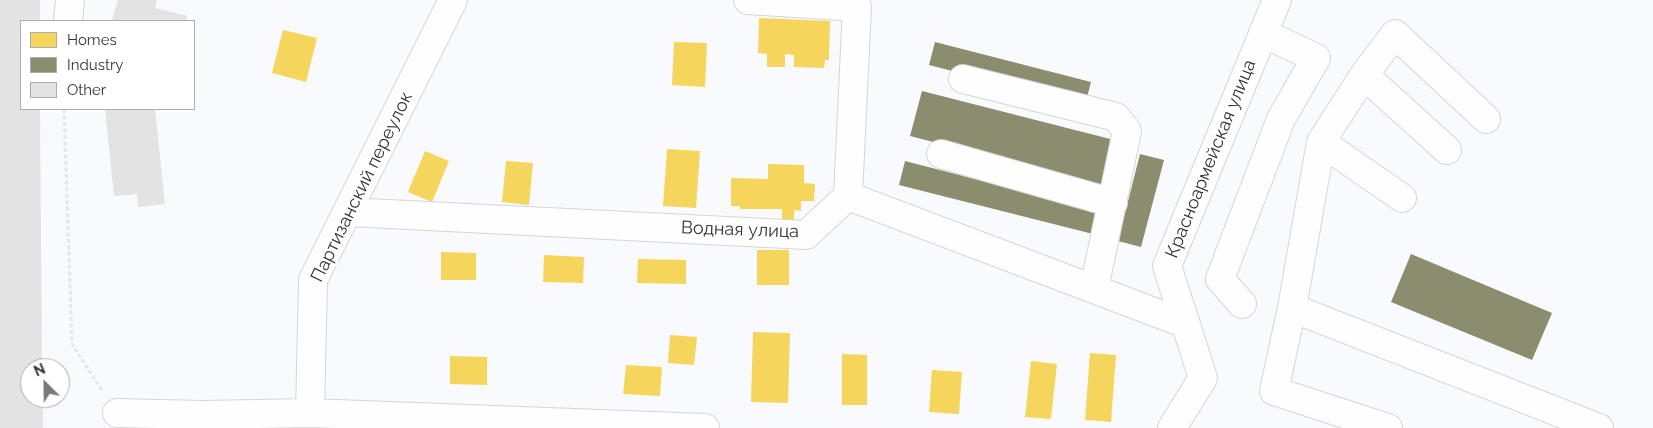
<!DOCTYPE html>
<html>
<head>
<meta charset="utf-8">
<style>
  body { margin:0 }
  #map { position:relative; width:1653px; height:428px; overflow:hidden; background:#f8fafd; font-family:Raleway,sans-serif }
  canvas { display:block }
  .legend { position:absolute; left:20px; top:20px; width:175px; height:90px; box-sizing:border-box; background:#fff; border:1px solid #adadae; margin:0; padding:6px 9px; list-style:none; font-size:15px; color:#323335 }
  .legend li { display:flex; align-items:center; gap:10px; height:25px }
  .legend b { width:25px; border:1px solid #adadae }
  .north { position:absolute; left:20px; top:358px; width:50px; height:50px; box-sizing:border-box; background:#fff; border:1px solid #adadae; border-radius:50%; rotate:337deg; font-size:14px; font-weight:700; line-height:20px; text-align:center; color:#323335 }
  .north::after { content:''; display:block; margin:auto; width:18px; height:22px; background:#77797b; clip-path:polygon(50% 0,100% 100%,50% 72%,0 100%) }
</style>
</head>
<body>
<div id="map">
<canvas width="1653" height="428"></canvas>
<ul class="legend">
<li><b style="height:14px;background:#f6d55c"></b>Homes</li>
<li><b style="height:14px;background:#8c8c6e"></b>Industry</li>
<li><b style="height:14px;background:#e3e3e4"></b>Other</li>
</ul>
<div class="north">N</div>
</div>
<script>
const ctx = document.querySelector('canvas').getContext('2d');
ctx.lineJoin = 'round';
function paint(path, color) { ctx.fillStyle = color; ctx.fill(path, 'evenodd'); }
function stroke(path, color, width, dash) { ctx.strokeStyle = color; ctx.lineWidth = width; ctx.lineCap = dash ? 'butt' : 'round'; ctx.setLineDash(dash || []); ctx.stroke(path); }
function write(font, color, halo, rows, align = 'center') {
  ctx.font = font + ' Raleway,sans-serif'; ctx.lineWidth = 5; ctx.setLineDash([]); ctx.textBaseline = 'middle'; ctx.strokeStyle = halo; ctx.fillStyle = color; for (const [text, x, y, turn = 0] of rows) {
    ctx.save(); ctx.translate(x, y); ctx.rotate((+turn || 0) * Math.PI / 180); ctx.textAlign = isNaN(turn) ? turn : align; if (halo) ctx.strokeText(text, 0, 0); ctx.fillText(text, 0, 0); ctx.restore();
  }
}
paint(new Path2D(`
  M759,18l71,3 -1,39h-4l-1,8 -30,-1v-12l-9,-1v13h-18v-13l-9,-1z
  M283,30l34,8 -11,44 -34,-9z
  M674,42l33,1 -2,44 -33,-2z
  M667,149l33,2 -4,57 -33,-2z
  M425,151l24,10 -17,41 -24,-10z
  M506,161l27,2 -4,42 -27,-3z
  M768,164l36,1v18l11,1 -1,17h-13v10l-7,-1v12h-12v-13h-42v-3h-9v-28l37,1z
  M757,250h32v35h-32z
  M441,252l35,1v27h-35z
  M544,255l40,2 -1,26 -40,-1z
  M638,259l48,1v24l-49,-1z
  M753,332l37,1 -2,70 -37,-1z
  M670,335l27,2 -3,28 -26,-2z
  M1090,353l26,2 -5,67 -26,-2z
  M842,354l25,1v50h-25z
  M450,356l37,1v28l-37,-1z
  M1031,361l26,3 -6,55 -26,-2z
  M626,365l36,2 -2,29 -37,-2z
  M932,370l30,2 -3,42 -30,-2z`), '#f6d55c');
paint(new Path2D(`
  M935,42l156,40 -6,23 -156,-40z
  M922,91l200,51 -13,45 -199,-51z
  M1140,154l24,6 -23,87 -23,-6z
  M905,161l198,51 -6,23 -198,-50z
  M1411,254l141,59 -20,47 -141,-58z`), '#8c8c6e');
paint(new Path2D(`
  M0,0h40v21h-19v88h19l2,259h-12v30h13v30h-43z
  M118,0h39l-2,8 32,8 -1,5h-74z
  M105,109h50l10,95 -27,3 -1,-13 -23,2z`), '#e3e3e4');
const minor = new Path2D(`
  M748,0l109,7 -9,189
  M68,21l2,-21
  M1364,75l83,75
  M963,79l153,38 11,14 -33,158
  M1321,142l81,56
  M941,154l172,49
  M348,212l458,23 42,-39 338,128
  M1242,304l-22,-25 61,-160 35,-61 -53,-25
  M1292,308l29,-166 43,-67 31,-41 91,85
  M117,413l85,2 108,-2 395,15
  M310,413l3,-133 140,-280
  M1172,428l31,-50 -36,-112 110,-266
  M1388,428l-114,-37 18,-83 307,120`);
stroke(minor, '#d4d5d7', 30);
stroke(new Path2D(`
  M64,109l8,235 31,48`), '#e5e6e6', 3, [4, 2.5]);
stroke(minor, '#fefeff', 28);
write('18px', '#323335', '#fff', [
  ["Красноармейская улица",1211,159,-68],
  ["Партизанский переулок",362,187,-64],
  ["Водная улица",740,230,2]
]);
</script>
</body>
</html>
